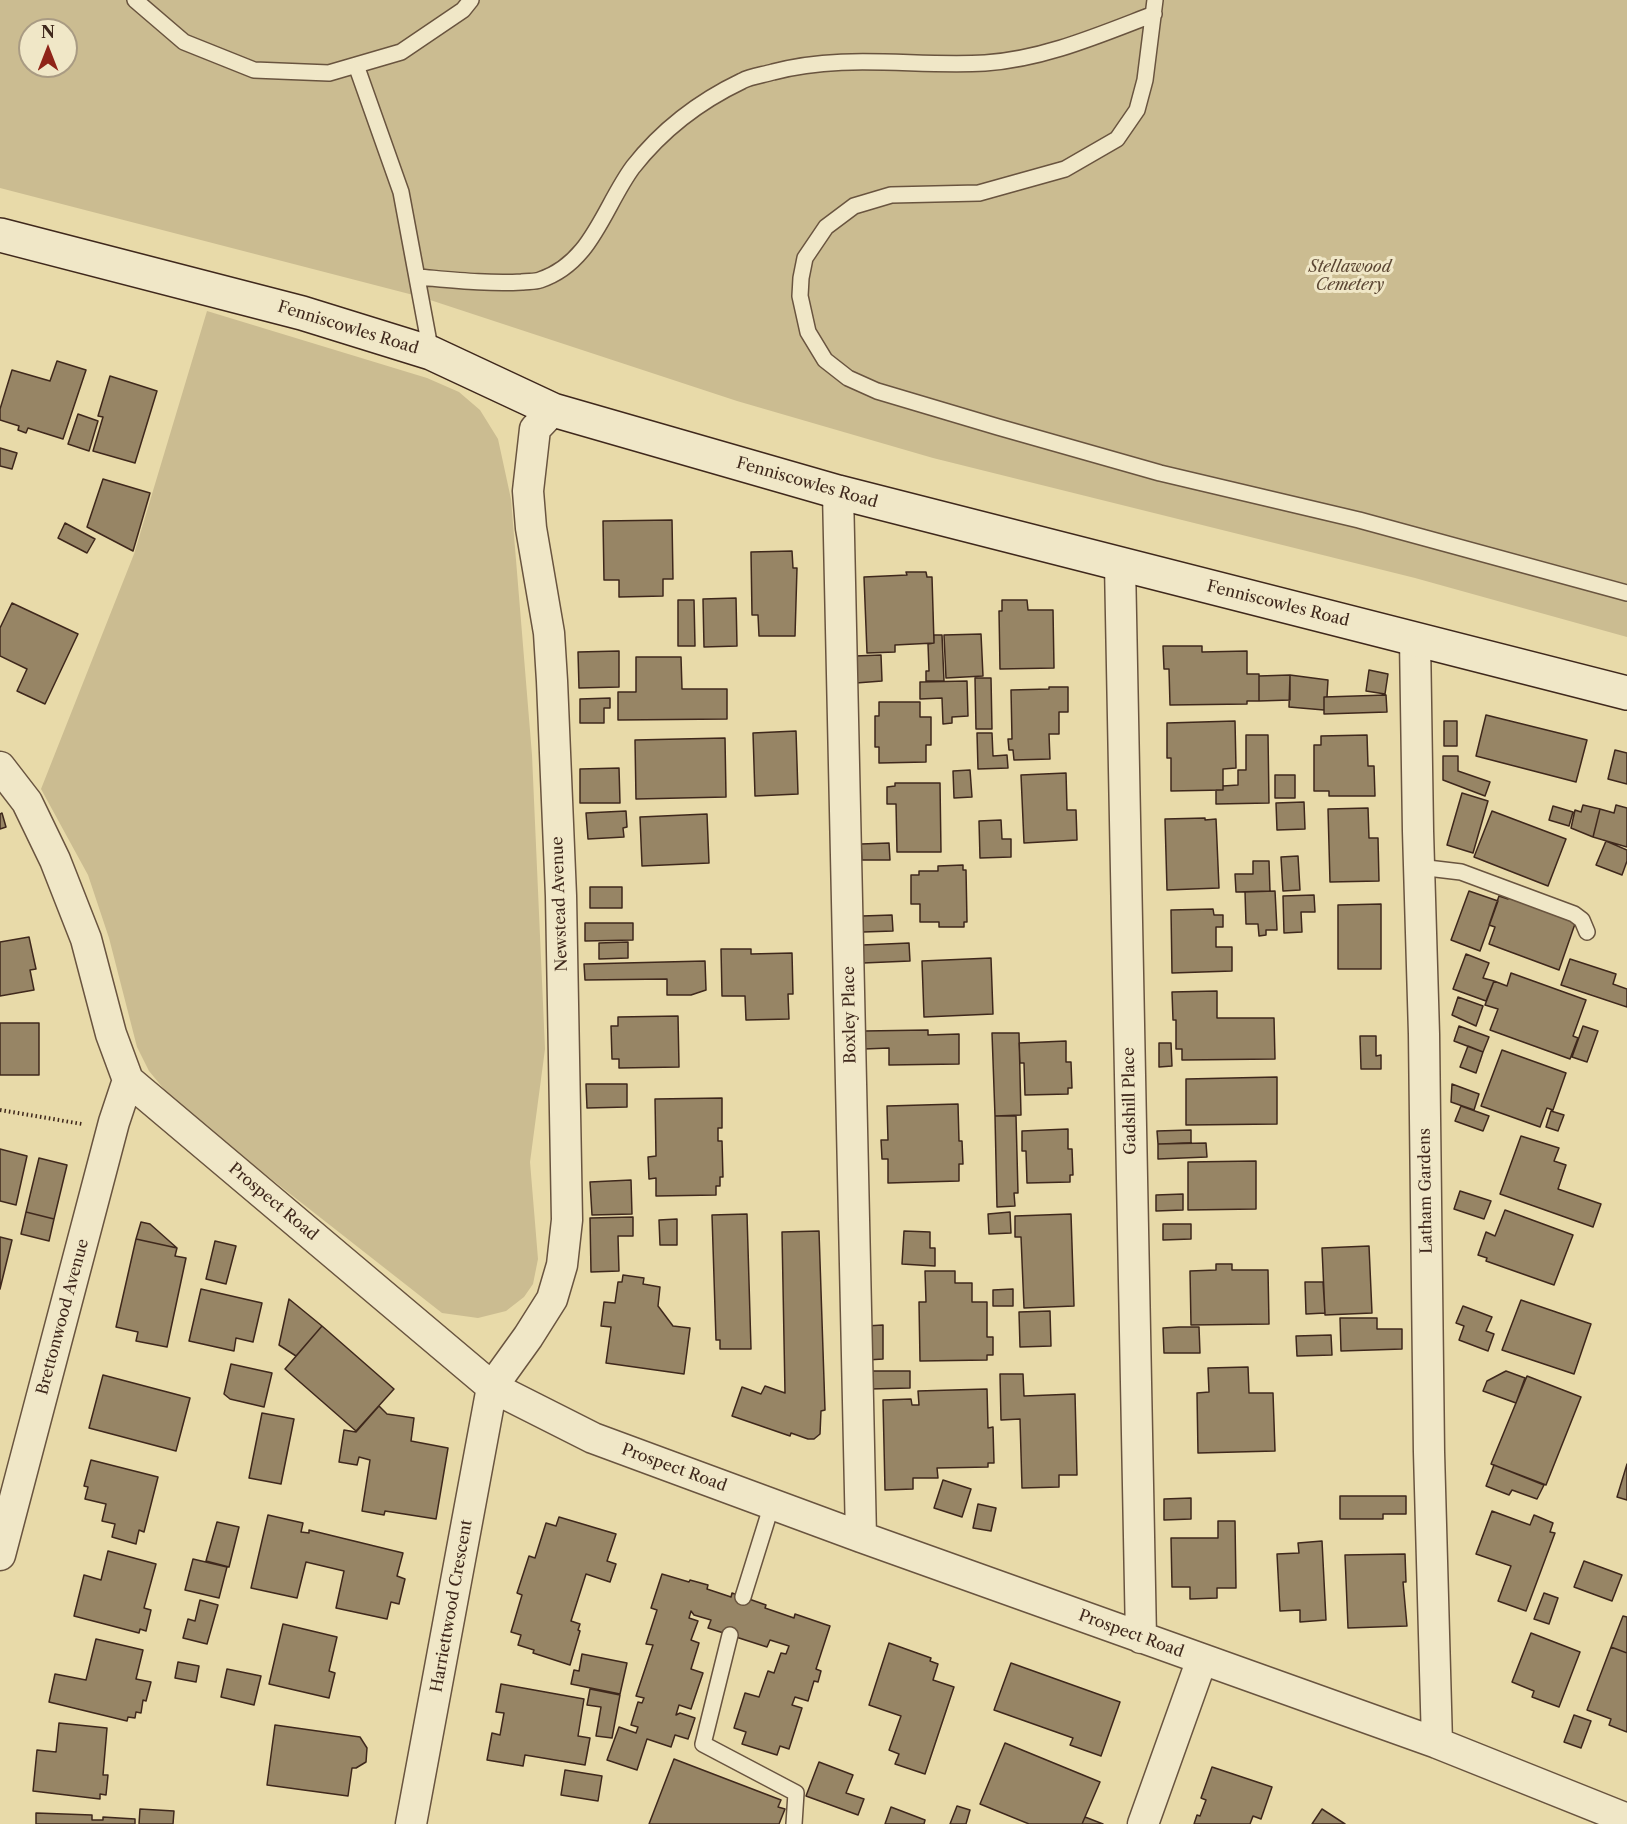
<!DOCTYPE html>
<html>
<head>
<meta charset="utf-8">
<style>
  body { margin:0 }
  #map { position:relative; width:1627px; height:1824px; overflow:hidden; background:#e8daa9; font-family:"Libre Caslon Text",serif }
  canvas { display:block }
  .north { position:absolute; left:18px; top:18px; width:60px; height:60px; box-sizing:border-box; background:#f0e7c7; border:2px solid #a99b83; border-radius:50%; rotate:0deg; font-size:16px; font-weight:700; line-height:24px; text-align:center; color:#3f281c }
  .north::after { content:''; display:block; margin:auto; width:21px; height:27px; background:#8f2418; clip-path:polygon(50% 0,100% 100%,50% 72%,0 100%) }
</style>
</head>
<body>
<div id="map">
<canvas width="1627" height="1824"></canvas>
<div class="north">N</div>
</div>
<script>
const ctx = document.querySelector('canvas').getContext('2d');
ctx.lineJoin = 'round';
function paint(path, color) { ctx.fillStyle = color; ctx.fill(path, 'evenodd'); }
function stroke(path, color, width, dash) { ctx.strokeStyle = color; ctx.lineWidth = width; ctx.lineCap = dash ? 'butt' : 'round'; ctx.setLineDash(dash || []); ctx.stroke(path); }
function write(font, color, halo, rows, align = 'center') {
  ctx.font = font + ' "Libre Caslon Text",serif'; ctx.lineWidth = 6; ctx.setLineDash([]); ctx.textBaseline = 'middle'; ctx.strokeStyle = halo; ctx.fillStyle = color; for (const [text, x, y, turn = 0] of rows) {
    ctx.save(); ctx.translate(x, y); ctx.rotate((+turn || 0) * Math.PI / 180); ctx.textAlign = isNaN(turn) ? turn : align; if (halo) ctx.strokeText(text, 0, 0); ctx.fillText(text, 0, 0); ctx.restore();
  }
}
paint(new Path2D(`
  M0,0h1627v637l-212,-59 -482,-120 -196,-57 -316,-104 -421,-109zM30,30h36v36h-36z
  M207,311l220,67 32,14 21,18 18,29 13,60 21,256 13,294 -15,113 8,97 -5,25 -9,13 -18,14 -28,7 -36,-5 -264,-207 -29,-35 -12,-24 -28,-109 -21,-63 -47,-86 93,-235z`), '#cbbc91');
const building = new Path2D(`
  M57,361l29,9 -23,69 -35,-11 -2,5 -8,-3 1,-4 -19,-6v-11l12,-39 38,11z
  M110,376l47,15 -22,72 -42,-12 10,-34 -5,-1z
  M78,414l20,7 -9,30 -21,-7z
  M0,448l17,5 -5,16 -12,-3z
  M103,479l47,14 -17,58 -46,-24z
  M672,520l1,59h-10v17l-44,1v-17h-15l-1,-59z
  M65,523l30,16 -8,14 -29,-15z
  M792,551l1,17h4l-2,68h-36l-1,-21h-6l-1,-63z
  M906,572h20l1,5h5l2,66 -39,2v7l-28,1 -3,-76 43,-2z
  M736,598l1,48 -33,1 -1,-48z
  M678,600h16l1,46h-17z
  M1002,600h25l1,10h25l1,58 -54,1 -1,-58h3z
  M12,603l66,31 -33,70 -28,-13 10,-22 -27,-13v-28z
  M981,634l2,42 -37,2 -2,-43z
  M934,635h8l2,46h-18v-10h3l-1,-27 6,-1z
  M1163,646h39v6l45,-1v23h12v27h-12v3l-77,1 -1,-36h-5z
  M619,651v36l-40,1 -1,-36z
  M881,655l1,26 -26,2 -1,-27z
  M636,657h45l1,32h45v30l-109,1v-28h18z
  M1369,670l19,4 -3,20 -19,-3z
  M1290,675l38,5 -1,17h-3v13l-35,-3z
  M1290,675v25l-31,1v-25z
  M975,678h16l1,51h-16z
  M967,681l1,35 -16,1v6l-9,1 -1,-26 -22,1v-17z
  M1049,687h19v25h-9v22h-10l1,25 -36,1 -1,-10h-4l-1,-11h4l-1,-49 38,-1z
  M1386,695l1,17 -63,2v-17z
  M610,698v10h-6v15h-24v-24z
  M879,702h41v15h11v28h-5v17l-47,1v-16h-4v-31h4z
  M1486,715l101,25 -11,42 -100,-26z
  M1235,721l1,47 -13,1v21l-52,1v-33h-4v-35z
  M1444,721h13v25h-13z
  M796,731l2,63 -43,2 -2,-63z
  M977,733h15l1,23 14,-1 1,13 -30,1z
  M1246,735h22l1,68 -53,1v-14h7v-4l15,-1v-15h8z
  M1367,735l1,31h6l1,30h-46v-5h-15v-46h7v-9z
  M725,738l1,59 -90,2 -1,-59z
  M1615,750l12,3v31l-19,-5z
  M1443,756h15v15l32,11 -5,14 -42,-16z
  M619,768l1,35h-40v-34z
  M970,770l2,27 -18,1 -1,-27z
  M1066,773l1,37h9l1,30 -53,3 -3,-68z
  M1275,775h20v23h-20z
  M895,783h45l1,69h-44l-1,-48h-9v-17l8,-1z
  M1462,793l26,8 -15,52 -26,-8z
  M1304,802l1,27 -28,1 -1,-27z
  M1583,805l17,4 -7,28 -22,-9 4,-18 6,2z
  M1616,805l11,3v39l-34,-10 7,-28 14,4z
  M1553,806l20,6 -4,14 -20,-6z
  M1368,808l1,30h9l1,43 -49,1 -2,-73z
  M626,811l1,16 -4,1 1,9 -36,2 -2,-26z
  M1492,811l74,28 -18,47 -74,-29z
  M2,813l4,14 -6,2v-15z
  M707,814l2,49 -67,3 -2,-49z
  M1205,818v2l11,-1 3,69 -52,2 -2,-71z
  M1001,820l1,19h9v18l-31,1 -1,-37z
  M1606,841l21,9v11l-5,14 -26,-10z
  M889,843l1,17h-28l-1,-16z
  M1298,856l2,34 -17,1 -2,-34z
  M1253,861h16l1,30 -34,1 -1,-18h18z
  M963,865v5h3l1,52h-3v5h-25v-5h-19v-18h-9v-29h8v-4h19v-5z
  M590,887h32v21h-32z
  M1275,891l2,39h-11v5l-7,1 -1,-12h-12l-1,-32z
  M1469,891l29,10 -18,50 -29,-11z
  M1314,895l1,17h-14l1,20 -18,1 -1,-37z
  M1499,896l9,3v-3l68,25 -17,49 -70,-26 6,-17 -6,-2z
  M1381,904v65h-43v-64z
  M1213,909l1,6h9v12h-7v20h16v24l-60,2 -1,-63z
  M892,915l1,16 -30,1 -1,-16z
  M585,923h48v17l-48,1z
  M29,937l7,32 -6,1 4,20 -34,6v-54z
  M628,942v16l-29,1v-16z
  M909,943l1,18 -47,2 -1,-18z
  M721,949h30v5l41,-1 1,41h-5l1,25 -43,1 -1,-24h-23z
  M1466,954l23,9 -6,15 11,3 -8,20 -33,-12z
  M991,958l2,56 -69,3 -2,-56z
  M1570,959l46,15 -3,10 14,5v18l-66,-22z
  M705,961l1,29 -15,5h-24v-16l-82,1 -1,-16z
  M1511,973l75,27 -13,36 5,2 -8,21 -80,-29 8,-21 -13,-4 9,-24 13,5z
  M1217,991v27h57l1,41 -93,1v-11h-6v-29h-3l-1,-28z
  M1458,997l25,9 -7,20 -24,-11z
  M678,1016l1,51 -60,1v-9h-7l-1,-33h7v-9z
  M0,1023h39v52h-39z
  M1459,1026l30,11 -6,15 -29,-11z
  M1583,1026l15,5 -11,31 -15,-5z
  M928,1030v5l31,-1v30l-70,1v-17l-25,1v-18z
  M992,1033h27l2,82 -26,1z
  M1360,1036h16v20l5,-1v14h-20z
  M1066,1041v21h5l1,26h-4v6l-43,1 -1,-32h-4l-1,-20z
  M1159,1043h12l1,23 -13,1z
  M1468,1046l15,6 -7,21 -16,-6z
  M1502,1050l64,23 -13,37 -6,-2 -7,19 -59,-21z
  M1277,1077v47l-91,1v-46z
  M586,1084h41v23l-40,1z
  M1452,1084l27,10 -5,16 -23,-8z
  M722,1098v30h-4v13h4l1,36h-3v9h-4v9l-60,1v-18l-7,1 -1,-22 8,-1 -1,-57z
  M958,1104l1,37h3l1,23h-4v17l-71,2v-24h-6l-1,-19h7l-1,-34z
  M1461,1106l28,10 -6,15 -28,-10z
  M1551,1111l13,4 -6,16 -12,-4z
  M995,1116h21l2,77h-4l1,13 -18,1z
  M1068,1129v20h4l1,26h-3v7l-43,1 -1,-32h-4v-20z
  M1191,1130v13l-33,1 -1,-13z
  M1521,1136l38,12 -5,13 12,4 -8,24 43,15 -8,23 -93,-33z
  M1206,1143l1,14 -49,2v-15z
  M0,1149l27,7 -11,49 -16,-4z
  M39,1158l28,7 -13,54 -28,-7z
  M1256,1161v48l-68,1v-48z
  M631,1180l1,34 -40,1 -2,-33z
  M1460,1191l31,10 -7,18 -30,-10z
  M1183,1194v16l-27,1v-16z
  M1505,1210l68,25 -19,50 -68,-24 1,-3 -9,-3 8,-23 9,4z
  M26,1212l28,7 -5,22 -28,-7z
  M1010,1212l1,21 -22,1 -1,-20z
  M747,1214l4,135h-31v-9h-4l-4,-125z
  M1071,1214l3,92 -50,2 -3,-71h-6v-21z
  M633,1217v19h-15l1,35 -28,1 -1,-54z
  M677,1219v26h-17l-1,-25z
  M141,1222l9,2 27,24 -41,-9z
  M1163,1224h28v15l-28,1z
  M819,1231l6,179 -4,1 -1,23 -6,5h-6l-17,-6 -1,3 -58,-20 10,-29 19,7 4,-8 20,7 -3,-161z
  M904,1231l26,1v16h5v18l-33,-2z
  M0,1237l12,3 -12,49z
  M136,1239l41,9 -2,8 11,2 -19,89 -31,-6 2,-9 -22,-5z
  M215,1241l21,5 -10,38 -20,-5z
  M1369,1246l3,67 -47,2 -3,-67z
  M1216,1264h16v6h36l1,54 -78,1 -1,-54 26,-1z
  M925,1271h30v12h17v19h15v35h6v18h-6v5l-67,1 -1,-59h7z
  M623,1275l21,3 -1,6 17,3 -2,19 15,20 17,2 -6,46 -78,-11 5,-36 -10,-1 3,-24 11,1 3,-21h4z
  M1305,1282h18l2,31 -19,1z
  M201,1289l61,14 -9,39 -17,-4 -2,13 -45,-10z
  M1013,1289v17h-20v-16z
  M289,1299l33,27 -26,30 -17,-11z
  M1521,1300l70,24 -17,50 -72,-24z
  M1463,1306l29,11 -6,14 8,3 -6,17 -29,-11 5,-14 -8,-3z
  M1050,1311l1,35 -31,1 -1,-35z
  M1340,1318h37v11h25v20l-61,2z
  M883,1325v34l-16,1 -1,-34z
  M322,1326l72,63 -38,42 -71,-62z
  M1179,1327h20l1,26h-36l-1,-25z
  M1331,1335l1,20 -35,1 -1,-20z
  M231,1364l41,9 -8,34 -34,-8 -6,-5z
  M1248,1367l1,26h24l2,58 -77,2 -1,-60 12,-1 -1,-24z
  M870,1371h40v17l-40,1z
  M1506,1371l19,7 -9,25 -33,-12 4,-10z
  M1000,1374h23l1,22 51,-2 2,81h-18v12l-37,1 -2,-69 -19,1z
  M103,1375l87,23 -14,53 -87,-23z
  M1527,1376l54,21 -35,88 -55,-21z
  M987,1389l1,39 5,-1 1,36h-6v4l-51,1 1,10h-25v11l-28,1 -2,-90 28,-1 1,6h7l-1,-14z
  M379,1406l8,8 27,4 -3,23 37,7 -12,71 -51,-8 -1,4 -22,-4 8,-51 -11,-3 -2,8 -18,-3 5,-32 12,2z
  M262,1413l32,6 -13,65 -32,-6z
  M91,1460l67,17 -14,55 -5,-2 -3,14 -24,-7 3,-13 -13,-3 4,-17 -21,-5 3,-12 -4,-1z
  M1627,1464v36l-10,-3z
  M1494,1465l50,20 -7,14 -25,-9 -3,5 -23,-9z
  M943,1480l28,9 -9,28 -28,-9z
  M1340,1496h66v18h-23v5h-43z
  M1191,1498v21l-27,1v-21z
  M978,1504l18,4 -5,23 -18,-3z
  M1492,1511l38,14 4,-10 19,8 -3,9 5,1 -29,78 -28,-10 13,-35 -35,-12z
  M268,1515l35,8 -2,9 8,1v-3l94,23 -6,23 8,3 -6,25 -8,-2 -4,17 -51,-11 8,-37 -38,-9 -9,36 -46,-10z
  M559,1517l57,17 -9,27 9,3 -6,18 -24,-8 -15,47 9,3 -2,6 2,1 -10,34 -37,-12 1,-3 -16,-5 3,-10 -10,-3 11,-37 -5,-2 12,-37 6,2 11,-35 10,3z
  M1218,1521h17l1,67h-19v10l-27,1v-12h-18l-1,-49h47z
  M217,1522l22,5 -10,40 -23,-6z
  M1322,1541l4,79 -26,2v-12l-20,1 -3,-57 22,-1 -1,-10z
  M108,1551l48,13 -12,44 7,2 -5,21 -6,-2 -1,4 -65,-17 10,-41 17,5z
  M1405,1554l1,28h-3l4,44 -59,2 -3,-73z
  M193,1559l34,8 -8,31 -34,-8z
  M1584,1561l38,14 -10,26 -38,-14z
  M662,1574l27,8 1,-2 18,5 -1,4 24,8 1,-4 34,12 -1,3 29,10 1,-4 35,12 -14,43 5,2 -3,11 -4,-1 -6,20 -13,-4 -3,8 10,3 -13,41 -9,-3 -3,9 -35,-11 4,-12 -12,-4 11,-35 14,4 9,-26 6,2 7,-20 5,1 3,-8 -19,-6 -3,7 -59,-19 3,-8 -17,-5 -3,-4 -2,7 9,3 -7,19 8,3 -8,26 12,4 -12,36 -12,-4 -3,10 4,-2 15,5 -7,21 -13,-4 -4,12 -24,-8 -10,31 -30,-10 12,-33 17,6 2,-6 -7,-2 7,-23 4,1 2,-5 -8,-2 17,-51 -7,-1 11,-34 -6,-2z
  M1544,1593l14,5 -9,26 -15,-5z
  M200,1600l18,5 -11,39 -24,-6 5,-19 7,2z
  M1623,1616l4,1v36l-16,-6z
  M283,1624l54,13 -8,34 6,2 -6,25 -60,-14z
  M1531,1633l49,19 -21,55 -27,-10 2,-6 -22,-9z
  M96,1639l47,11 -7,29 15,3 -5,19 -3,-1 -2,13 -5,-1 -1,6 -7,-1 -1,4 -78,-19 6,-28 31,6z
  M889,1643l42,15 -1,3 8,3 -5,16 21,7 -29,87 -30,-10 4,-10 -10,-4 12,-34 -32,-11z
  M1611,1647l16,6v79l-18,-7 2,-6 -24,-9z
  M582,1654l45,9 -7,31 -49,-10 3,-14 5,1z
  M178,1662l21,4 -3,16 -21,-4z
  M1011,1663l109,39 -19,54 -31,-11 3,-7 -79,-28z
  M227,1669l34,7 -7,29 -33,-8z
  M501,1684l83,15 -6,37 12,2 -5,27 -60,-10 -2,11 -36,-6 5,-27 8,2 4,-22 -8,-1z
  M590,1689l30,6 -8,43 -16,-2 5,-29 -14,-2z
  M1574,1715l17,6 -10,27 -17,-6z
  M59,1723l48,5 -4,47h5l-2,20 -6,-1v5l-67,-8 4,-41 19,2z
  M275,1725l85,12 7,11 -1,14 -10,6h-4l-4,28 -81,-11z
  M1005,1743l95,39 -18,42h-53l-49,-20z
  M674,1759l107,41 -3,7 7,2 -6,15h-130z
  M819,1762l34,13 -7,18 18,6 -6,16 -52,-19z
  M1212,1767l60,20 -11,32 -8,-3 -3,8h-56l3,-9 3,1 6,-16 -5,-2z
  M565,1770l37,6 -4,25 -37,-6z
  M957,1806l13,4 -4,14h-16z
  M891,1807l34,13 -1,4h-39z
  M140,1809l34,2 -1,13h-34z
  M1322,1809l23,15h-33z
  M36,1813l56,2v5h11v-3l32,2v5h-99z
  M1085,1817l18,7h-21z`);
paint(building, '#978565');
stroke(building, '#3f281c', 1.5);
const lane = new Path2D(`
  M135,0l49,42 70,28 75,3 72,-21 62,-42 8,-10
  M1155,0l-10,80 -8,30 -20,29 -52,30 -86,24 -88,2 -37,11 -28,21 -21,31 -4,20 -1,18 8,36 17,28 23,18 29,13 121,36 162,46 199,47 268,73
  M356,65l45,127 30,161
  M418,277c35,3 70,7 104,5 6,-1 13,0 18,-2 52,-17 64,-74 93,-113 29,-37 67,-66 109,-86 9,-5 21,-6 31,-9 71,-19 140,-5 212,-9 59,-4 114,-28 169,-49
  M1419,867l42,5 113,42 8,6 5,12
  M743,1597l29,-93
  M730,1635l-27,109 93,49 -2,31`);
const street = new Path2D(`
  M838,492l23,1045
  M1120,564l21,1074
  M1415,639l3,192 6,203 5,418 8,291
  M0,767l27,35 28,58 31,79 25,95 17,46 364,307 101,51 268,99 576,206 190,76
  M0,1555l114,-433 14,-42
  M411,1824l81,-437 36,-50 24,-38 10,-34 5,-45 -6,-324 -9,-215 -3,-48 -18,-105 -3,-37 7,-62 18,-19
  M1143,1824l59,-165`);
const secondary = new Path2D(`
  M0,235l302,78 129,40 122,57 285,82 789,201`);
stroke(lane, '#69543f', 18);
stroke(street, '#69543f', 33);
stroke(secondary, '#3f281c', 36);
stroke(new Path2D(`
  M0,1110l82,14`), '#3f281c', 4, [1.5, 3]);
stroke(lane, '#f0e7c7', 15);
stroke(street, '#f0e7c7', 30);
stroke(secondary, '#f0e7c7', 33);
write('italic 16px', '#5b4633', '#f0e7c7', [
  ["Stellawood",1350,267],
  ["Cemetery",1350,285]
]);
write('16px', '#3f281c', '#f0e7c7', [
  ["Fenniscowles Road",348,328,17],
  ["Fenniscowles Road",807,483,16],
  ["Fenniscowles Road",1278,604,14],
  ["Newstead Avenue",560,904,-92],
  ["Boxley Place",850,1015,-91],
  ["Gadshill Place",1130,1101,-91],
  ["Latham Gardens",1426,1191,-91],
  ["Prospect Road",273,1202,40],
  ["Brettonwood Avenue",63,1317,-75],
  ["Prospect Road",674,1468,20],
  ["Harriettwood Crescent",452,1606,-80],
  ["Prospect Road",1131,1634,20]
]);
</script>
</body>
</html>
